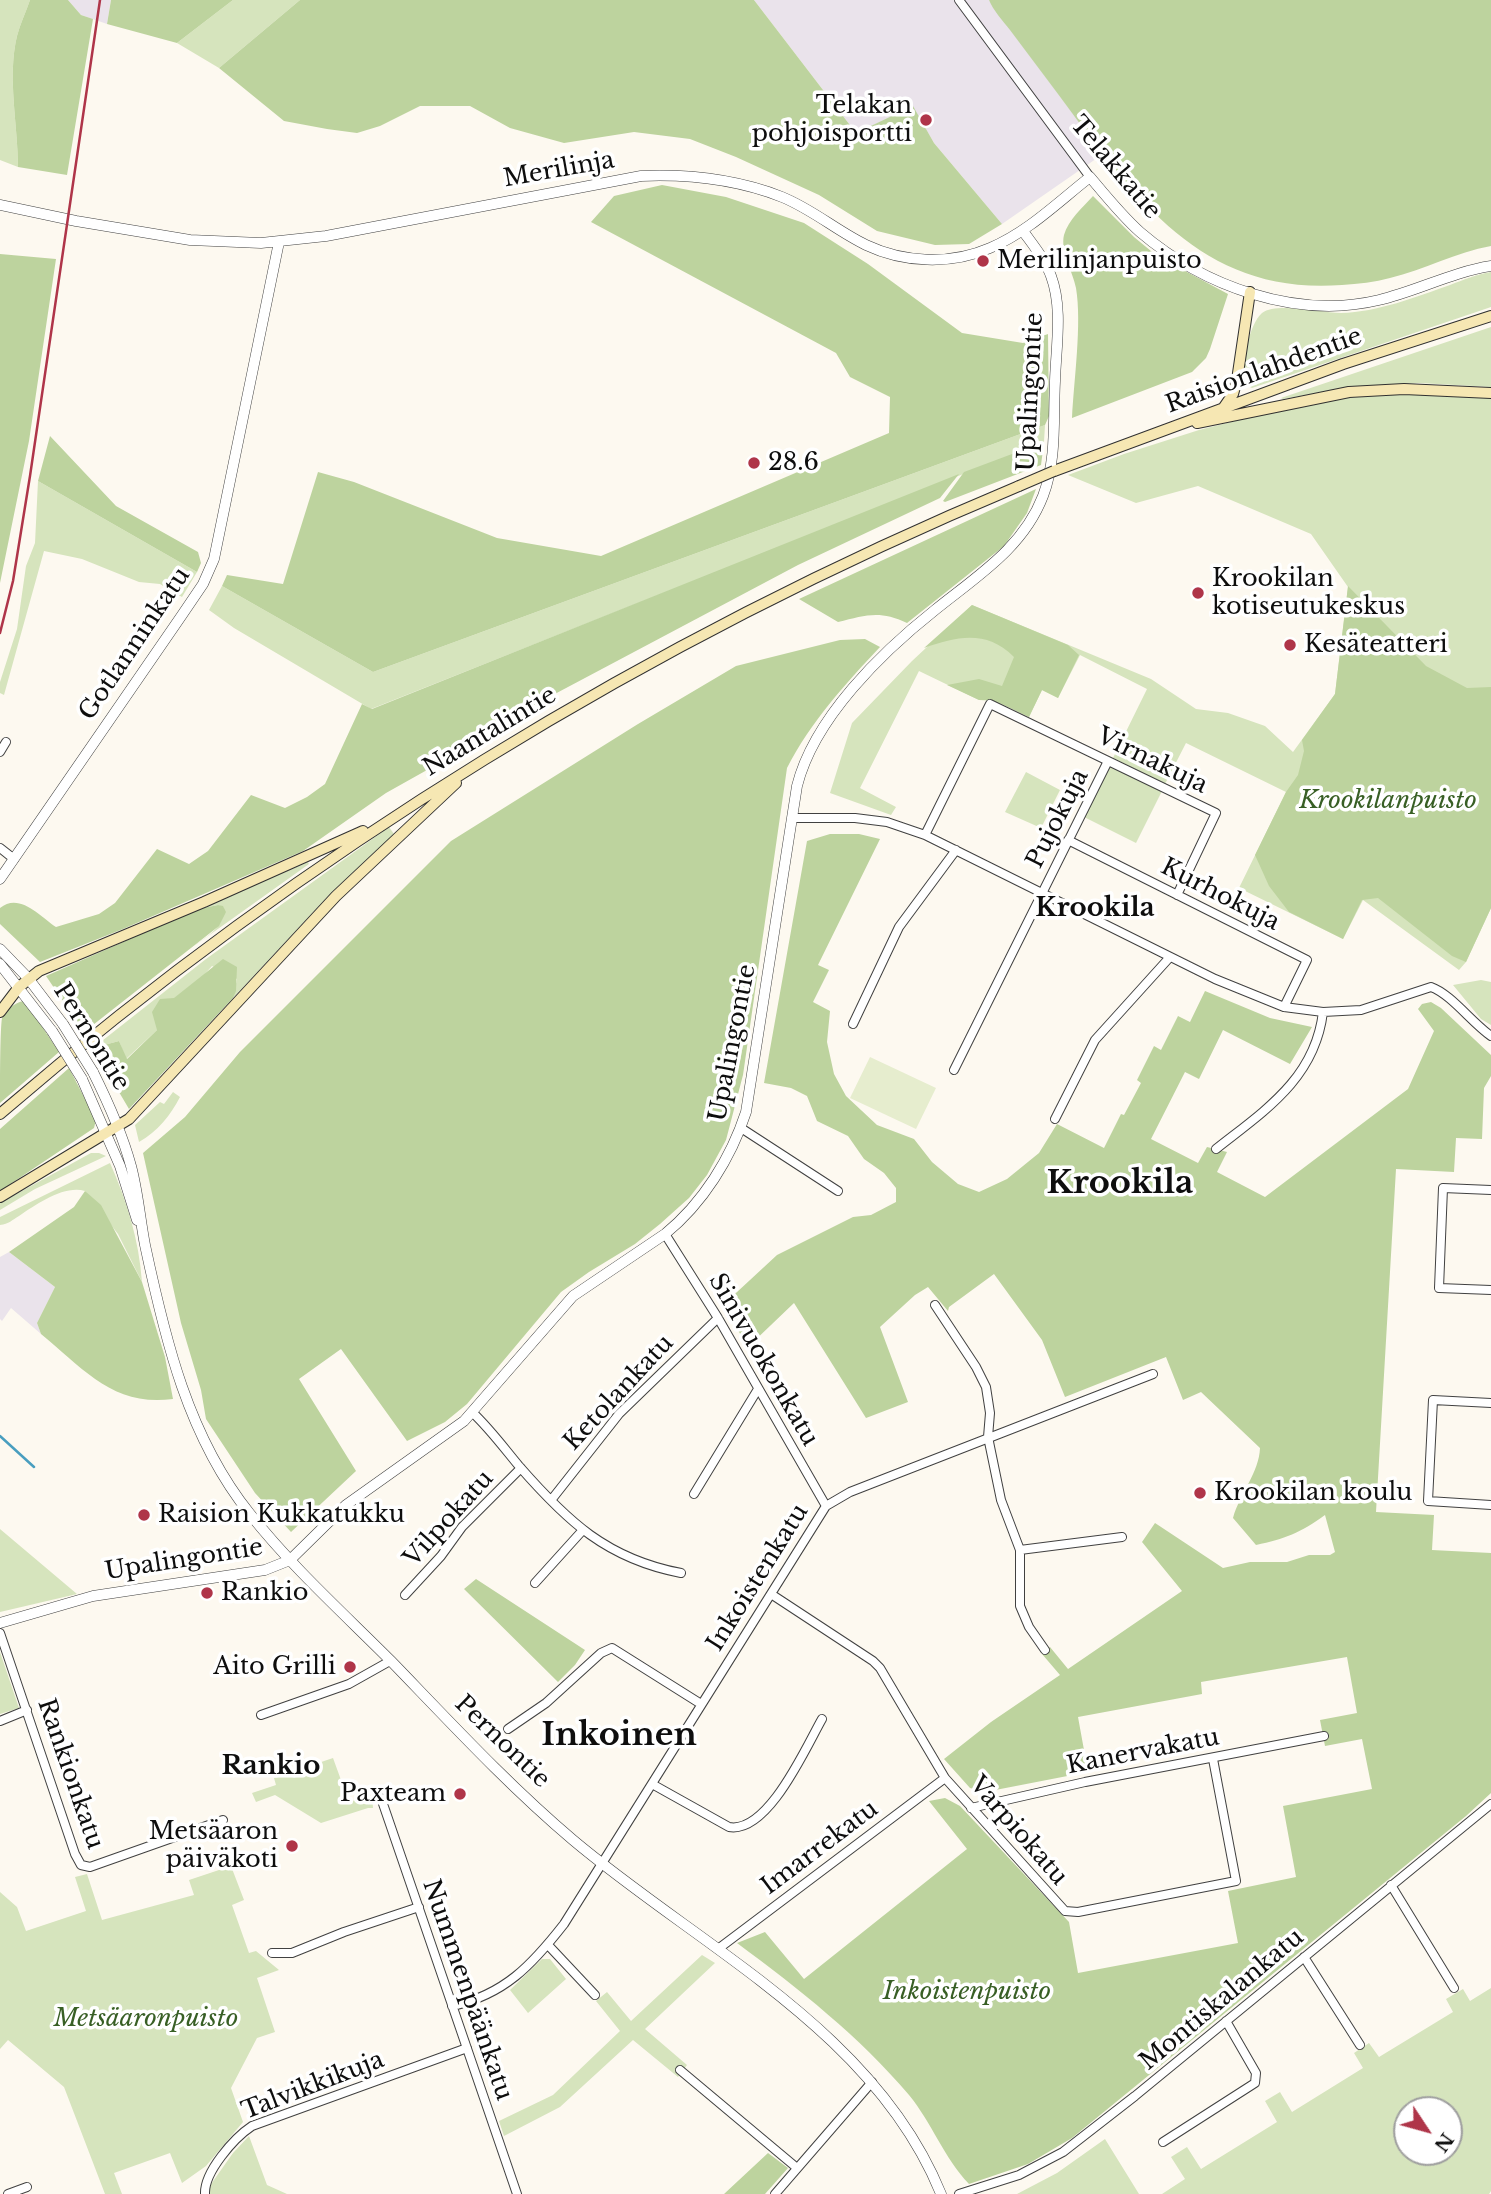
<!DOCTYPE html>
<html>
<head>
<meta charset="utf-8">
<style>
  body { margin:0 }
  #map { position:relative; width:1491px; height:2194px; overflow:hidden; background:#fdf9f0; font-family:"Libre Baskerville",serif }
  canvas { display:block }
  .north { position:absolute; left:1393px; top:2096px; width:70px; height:70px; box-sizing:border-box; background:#fff; border:2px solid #9f9f9f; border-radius:50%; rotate:126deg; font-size:19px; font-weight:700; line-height:28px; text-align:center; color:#0e0e0e }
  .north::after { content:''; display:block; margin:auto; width:24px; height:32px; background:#af3549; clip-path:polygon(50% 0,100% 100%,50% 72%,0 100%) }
</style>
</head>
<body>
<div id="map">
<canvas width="1491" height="2194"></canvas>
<div class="north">N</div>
</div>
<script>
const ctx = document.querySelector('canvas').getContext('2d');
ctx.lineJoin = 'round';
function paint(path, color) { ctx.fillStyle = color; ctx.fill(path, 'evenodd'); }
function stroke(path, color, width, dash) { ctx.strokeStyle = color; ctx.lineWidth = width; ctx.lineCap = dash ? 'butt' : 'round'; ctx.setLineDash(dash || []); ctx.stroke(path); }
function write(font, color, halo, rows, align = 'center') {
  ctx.font = font + ' "Libre Baskerville",serif'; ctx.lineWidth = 7; ctx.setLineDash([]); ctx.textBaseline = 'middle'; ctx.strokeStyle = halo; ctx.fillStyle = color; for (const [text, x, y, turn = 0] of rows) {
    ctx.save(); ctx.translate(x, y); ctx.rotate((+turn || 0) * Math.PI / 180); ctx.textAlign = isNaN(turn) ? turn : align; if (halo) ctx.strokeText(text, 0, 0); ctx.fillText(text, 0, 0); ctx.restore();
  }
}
paint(new Path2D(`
  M68,0h43l-4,24 -26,-9z
  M754,0h235l114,154 -101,70 -68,-81 -21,-36 -57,26z
  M9,1252l46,35 -18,36 4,11 -30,-26 -9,13 -2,-2v-62z`), '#eae3eb');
paint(new Path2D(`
  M0,0h30c-4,12 -10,24 -13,36 -10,41 1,89 1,131l-18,-7z
  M233,0h67l-81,68 -42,-25z
  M1491,272v35l-239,81 -8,-4c-4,-16 5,-60 18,-71 15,-11 60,0 79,0 37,-1 75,-16 109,-28 13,-5 27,-11 41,-13z
  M1491,327v60l-72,-4 -74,5 -62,11 -2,-1z
  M1420,393l71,5v510l-25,54 -7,8 -96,-70 -20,39 -104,-51 47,-96 -100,-49 -21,41 -52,-26 34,-69 -67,-34 -22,43 -16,-8 -13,27c-17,-8 -32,-17 -50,-17l-60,-29 -59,117 36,19 -5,8 -61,-22 22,-70 60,-62 60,-56 179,74 45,30 32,4 37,13 28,26 42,-58 13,-107 -37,-53 -113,-48 -62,17 -68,-28 56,-21 75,-24 83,-21 58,-11z
  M1045,425l-1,17 -673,267 -137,-81 -25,-18 13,-24 151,86z
  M38,481l159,91 -15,25 -22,-13 -21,-2 -57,-23 -38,-8 -40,144 -4,-2v-11l17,-53 9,-63 9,-23z
  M1109,766l53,25 -26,52 -52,-26z
  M1026,772l34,18 -19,38 -36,-16z
  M389,827l5,7 -64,60 -97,104 4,-19 -25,-13 -9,10 -29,23 -17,31 -31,29 -7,-18 -26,7 113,-89z
  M308,862l1,2 -115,82c16,-12 29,-18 30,-38l-6,-3 -20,4z
  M1481,980l10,2v43l-10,-6 -28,-34z
  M173,1092l7,5c-10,19 -22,34 -41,45l-4,-17 25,-23 4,2z
  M91,1153h8l7,3 -71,33 -35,21v-7z
  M110,1163c17,38 29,77 32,119l-24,-48 -33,-43c-21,-6 -48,13 -66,25 -7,4 -10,8 -19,9v-8z
  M0,1529l77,65 -77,18z
  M0,1652l19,56 -19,6z
  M333,1758l16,44 23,-7 1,13h-5l-47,15 -46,-28 -19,7 -4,-9 24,-8 -2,-7z
  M231,1866l13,34 -12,5 17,48 7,-2 23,19 -22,8 18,54 -18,6 -26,50 12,34 -37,44 -24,17 -12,-30 -56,20 8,21h-17l-41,-107 -56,-47 -8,9v-157l17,15 9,24 60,-20 -11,-34 12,-3 15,46 92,-25 -5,-15z
  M702,1955l13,8 -70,66 42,36 -9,12 -45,-37 -73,67 -56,29 -5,-15 54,-26 67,-64 -24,-30 11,-9 24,29z
  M542,1959h8l16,20 -38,34 -18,-23z
  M1491,1988v203l-2,3h-327l23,-15 -14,-22 16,-10 14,22 76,-47 -12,-21 15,-9 12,20 71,-44 -9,-15 15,-10 10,14 74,-45 -7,-13 17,-10 7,12zM1407,2110h42v42h-42z
  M249,2136l18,49 20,9h-83l29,-41z
  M1105,2139l34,55h-122l40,-21z`), '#d6e4bd');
paint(new Path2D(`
  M30,0h38l13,15 12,4 -26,156 -49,-8c0,-42 -11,-90 -1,-131 3,-12 9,-24 13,-36z
  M111,0h122l-56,43 -70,-19z
  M300,0h454l102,133 57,-27 21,37 68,81 -33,20 -34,1 -58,-14 -58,-36 -83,-38 -46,-18 -56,-7 -70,11 -54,-15 -40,-22h-50l-40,20 -23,7 -30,-4 -43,-8 -65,-53z
  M989,0h502v246c-35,6 -67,24 -101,32 -15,4 -32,6 -48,7 -142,11 -209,-90 -284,-191 -16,-21 -32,-43 -48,-64 -7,-9 -17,-20 -21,-30z
  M662,185l64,12 78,26 64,41 94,69 61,10 25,-9 1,82 -4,9 -672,247 -151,-86 5,-11 56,9 35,-112 36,10 143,56 104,18 288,-123 1,-36 -40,-20 -14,-24 -245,-131 23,-26z
  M1093,196l41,41 23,19 71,38 -18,55 -4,9 -14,14 -120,46c2,-39 10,-94 4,-130 -3,-16 -16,-37 -12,-53 4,-15 19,-28 29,-39z
  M0,254l56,5 -27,182 -29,142z
  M50,436l66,70 82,46 3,11 -4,9 -159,-91z
  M1044,442l-3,23 -96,37 -2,-1 21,-29z
  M959,474l-19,24 -142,67 -296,157 -50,34 -66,37 -83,58 -180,78 -83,33 -40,-38v-16c19,-16 40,8 56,19l43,-13 16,-11 42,-54 32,15 19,-13 43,-56 34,13 22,-11 18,-13 37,-80 10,5z
  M1036,489l-9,24 -23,33 -97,77c-27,-13 -41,-8 -69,-1l-39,-23z
  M1348,586l78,80 41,22 24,-1v221l-25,54 -14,-6 -74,-58 -16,2 -19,39 -54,-27 -20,-26 -14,-31 31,-63 12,-17 6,-24 -2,-11 33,-46z
  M972,605l96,40 11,10 -21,43 -16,-8 -13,27 -29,-14 -12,-3h-9l-32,-15 32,-6 23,7 12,-29c-27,-27 -56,-21 -90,-9z
  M865,639l15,8c-35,37 -70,76 -93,121l-44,307 -17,65 -19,35 -18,23 -29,26 -25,20 -46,28 -28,20 -94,112 -22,18 -38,19 -66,-92 -42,30 57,92 -65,61 -36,-39 -49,-74 -5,-29 -20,-67 -38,-170 42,-36 55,-65 211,-211 187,-117 98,-58 104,-26z
  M830,834h29l21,5 -62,126 11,5 -16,32 17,9 -3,31 7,32 12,22 31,29 37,14 18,23 26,22 21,8 28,-13 32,-26 18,-29 47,24 17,-34 3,1 17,-32 -4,-3 17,-34 7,4 17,-34 12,6 15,-31 65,27 42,9 -22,37 -67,-34 -24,49 -14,-7 -34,67 47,24 9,-16 20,5 -10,20 48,25 143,-108 26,-58 -16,-22 4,-5 9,-2 10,6 50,47v21l-7,12 -2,51 -26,-1 -2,34 -58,-3 -20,343 58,3 -2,35 59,3v240l-25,23 -394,322 -44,26 -59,20c-25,-26 -37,-61 -60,-89 -50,-59 -110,-106 -172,-152l28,-11 39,47 163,-130 -38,-48 16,-3 15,8 109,116 9,51 160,-30 -10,-52 68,-14 -13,-71 89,-17 -10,-50 -37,7 -5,-26 37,-7 -10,-56 -146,25 1,12 -124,23 10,55 -103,20 -15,-4 -26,-29 47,-37 69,-47 -18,-21 8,-7 18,22 114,-78 -40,-49 13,-19 68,45 27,-6h37l22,-7h21l5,-3 -10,-37c-25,18 -40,24 -69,30l-23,-27c7,-25 26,-45 27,-70l-59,-56 -18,8 -17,-43 -101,40 -23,-57 -48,-66 -45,33 -1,4 -20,-24 -13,8 -35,32 28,75 -42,16 -72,-115 -46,44 -25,-42 54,-50 76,-38 18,-2 25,-13v-14l-12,-15 -20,-14 -16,-23 -31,-15 -10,-25 -16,-8 -27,-5 43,-242z
  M218,905l5,1 3,6 -7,14 -135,106 -38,-56 152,-67z
  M223,959l14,8 -1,24 -3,7 -104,111 -36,-61 26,-7 8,18 30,-29 -5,-18 8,-13 14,-1z
  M23,1001l6,6 30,45 -59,51c0,-16 0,-74 2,-85 4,-8 12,-15 21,-17z
  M69,1068l27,52 -2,8 -94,63v-62z
  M85,1191l16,14 41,77 23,75 8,42c-60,8 -89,-30 -132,-65l-4,-11 18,-36 -46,-35 65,-45z
  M476,1579l109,71 -10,15 -17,17 -94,-93z
  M768,2153l20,15 -23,26h-41z`), '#bdd39e');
paint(new Path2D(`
  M870,1057l66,31 -20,41 -66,-31z`), '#e6edce');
stroke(new Path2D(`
  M0,1436l34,31`), '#499ebf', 2.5);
const minor = new Path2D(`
  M959,0l131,177
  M0,752l6,-10
  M793,818h62l32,4 38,13 290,144 69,28 39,5 38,-2 70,-23c20,7 41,36 60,49
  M925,835l65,-131 226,109 -39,82
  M1068,840l239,120 -23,47
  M0,848l14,11
  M853,1024l46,-97 57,-77
  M954,1070l154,-309
  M1055,1119l40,-79 75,-83
  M741,1128l97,63
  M1216,1149c48,-38 99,-70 107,-137
  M1491,1190l-48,-2 -4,100 52,2
  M665,1234l53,84 108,188
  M935,1305l41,62 10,20 4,26 -2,24 13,63 19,50v56l9,21 16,23
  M1491,1403l-58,-3 -5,101 63,4
  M473,1413c17,16 31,35 46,53 48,55 88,93 162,107
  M694,1494l64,-105
  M552,1499l67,-85 99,-96
  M1020,1550l102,-13
  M535,1583l47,-52
  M771,1594l102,67 7,7 65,110 120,133 13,1 158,-31 -23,-122
  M405,1595l36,-39 21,-29 59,-59
  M0,1633l75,221 6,11 9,2 133,-47
  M261,1715l88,-31 41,-23
  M0,1721l27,-11
  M508,1729l38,-26 55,-50 11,-5 89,56
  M652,1784l77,43c39,7 77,-80 93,-108
  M381,1798l136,396
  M971,1808l114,-26 239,-46
  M1391,1885l63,103
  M548,1945l47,50
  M718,1949l227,-171
  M272,1953h20l52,-21 75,-25
  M1304,1957l56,88
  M452,2006c52,-11 80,-41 112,-82l262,-418 24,-14 303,-118
  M680,2070l117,98
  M1163,2142l92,-59 1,-10 -30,-52
  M8,2194l19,-7
  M205,2194c-1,-22 29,-56 47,-68l215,-78
  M775,2194l97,-112
  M959,2194l60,-19 44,-23 72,-56 356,-292`);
const tertiary = new Path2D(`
  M0,205l76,16 114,19 71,3 65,-7 315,-60c49,-2 95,3 141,21 30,12 55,34 84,48 38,18 85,20 124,3 38,-16 68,-46 100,-71 16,19 32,39 50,55 63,54 156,88 239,68 38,-9 73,-28 112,-34
  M0,879l182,-264 21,-31 11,-25 65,-317
  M0,949l28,29 35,46
  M0,964l52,67
  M93,1072c15,30 29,61 38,94 7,26 9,53 14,79 20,94 43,192 105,269 42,53 93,99 141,147 59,61 117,124 182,179 128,108 302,191 368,354
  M82,1079l38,87 17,54
  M0,1623l93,-27 172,-26 25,-10 56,-55 118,-84 109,-125 92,-62c38,-31 66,-76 81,-122l51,-326c17,-68 85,-134 138,-176 42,-34 88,-62 108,-114 14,-37 10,-76 12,-115 1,-34 8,-73 -4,-105 -6,-17 -18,-31 -28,-45`);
const secondary = new Path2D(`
  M1224,407l9,-13 4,-14 13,-88
  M1197,423l152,-31 55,-3 87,4
  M1054,471l289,-107 148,-48
  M0,1012l19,-25 20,-16 165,-69 159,-71
  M0,1114c304,-262 649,-474 1019,-628
  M0,1197l129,-78 207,-223 120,-113`);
stroke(minor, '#414141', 10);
stroke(tertiary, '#414141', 11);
stroke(secondary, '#303030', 12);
stroke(minor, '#fff', 8);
stroke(tertiary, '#fff', 10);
stroke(secondary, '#f6e7b3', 10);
stroke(new Path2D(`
  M0,633l13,-52 17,-105 70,-476`), '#af3549', 2.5);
const tertiaryBridge = new Path2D(`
  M63,1024l30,48
  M52,1031l30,48`);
const secondaryBridge = new Path2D(`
  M1019,486l35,-15`);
stroke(tertiaryBridge, '#414141', 11, []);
stroke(secondaryBridge, '#303030', 12, []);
stroke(tertiaryBridge, '#fff', 10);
stroke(secondaryBridge, '#f6e7b3', 10);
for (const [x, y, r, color] of [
  [926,120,7,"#af3549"],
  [983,261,7,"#af3549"],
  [754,463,7,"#af3549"],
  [1198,593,7,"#af3549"],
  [1290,645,7,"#af3549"],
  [1200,1493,7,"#af3549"],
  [144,1515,7,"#af3549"],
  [207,1593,7,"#af3549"],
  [350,1667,7,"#af3549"],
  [460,1794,7,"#af3549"],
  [292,1846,7,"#af3549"]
]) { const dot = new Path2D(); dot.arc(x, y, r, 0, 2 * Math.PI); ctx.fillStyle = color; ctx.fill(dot); stroke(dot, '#fff', 2.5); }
write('24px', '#0e0e0e', '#fff', [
  ["Telakan",912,106,"right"],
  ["pohjoisportti",912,134,"right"],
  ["Merilinjanpuisto",997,261],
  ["28.6",768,463],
  ["Krookilan",1212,579],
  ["kotiseutukeskus",1212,607],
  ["Kesäteatteri",1304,645],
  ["Krookilan koulu",1214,1493],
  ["Raision Kukkatukku",158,1515],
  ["Rankio",221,1593],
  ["Aito Grilli",336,1667,"right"],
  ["Paxteam",446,1794,"right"],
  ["Metsäaron",278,1832,"right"],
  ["päiväkoti",278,1860,"right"]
], 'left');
write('24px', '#0e0e0e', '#fff', [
  ["Telakkatie",1115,168,50],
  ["Merilinja",559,170,-10],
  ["Raisionlahdentie",1264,371,-20],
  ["Upalingontie",1031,392,-87],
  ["Gotlanninkatu",135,644,-56],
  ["Naantalintie",490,732,-31],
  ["Virnakuja",1152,761,26],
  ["Pujokuja",1058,819,-63],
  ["Kurhokuja",1220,895,27],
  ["Pernontie",91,1037,58],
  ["Upalingontie",733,1043,-79],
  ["Sinivuokonkatu",763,1360,60],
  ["Ketolankatu",619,1393,-47],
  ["Vilpokatu",449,1519,-48],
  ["Upalingontie",184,1560,-9],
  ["Inkoistenkatu",758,1578,-58],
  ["Pernontie",502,1742,44],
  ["Kanervakatu",1143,1752,-11],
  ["Rankionkatu",70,1774,71],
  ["Varpiokatu",1018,1831,49],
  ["Imarrekatu",820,1848,-37],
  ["Nummenpäänkatu",467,1990,71],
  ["Montiskalankatu",1222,2000,-40],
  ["Talvikkikuja",313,2086,-21]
]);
write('italic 24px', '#385f25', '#fff', [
  ["Krookilanpuisto",1388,801],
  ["Inkoistenpuisto",967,1992],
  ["Metsäaronpuisto",146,2019]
]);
write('bold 26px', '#0e0e0e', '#fff', [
  ["Krookila",1095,909],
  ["Rankio",271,1767]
]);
write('bold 32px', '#0e0e0e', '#fff', [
  ["Krookila",1120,1184],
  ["Inkoinen",619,1736]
]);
</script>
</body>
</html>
